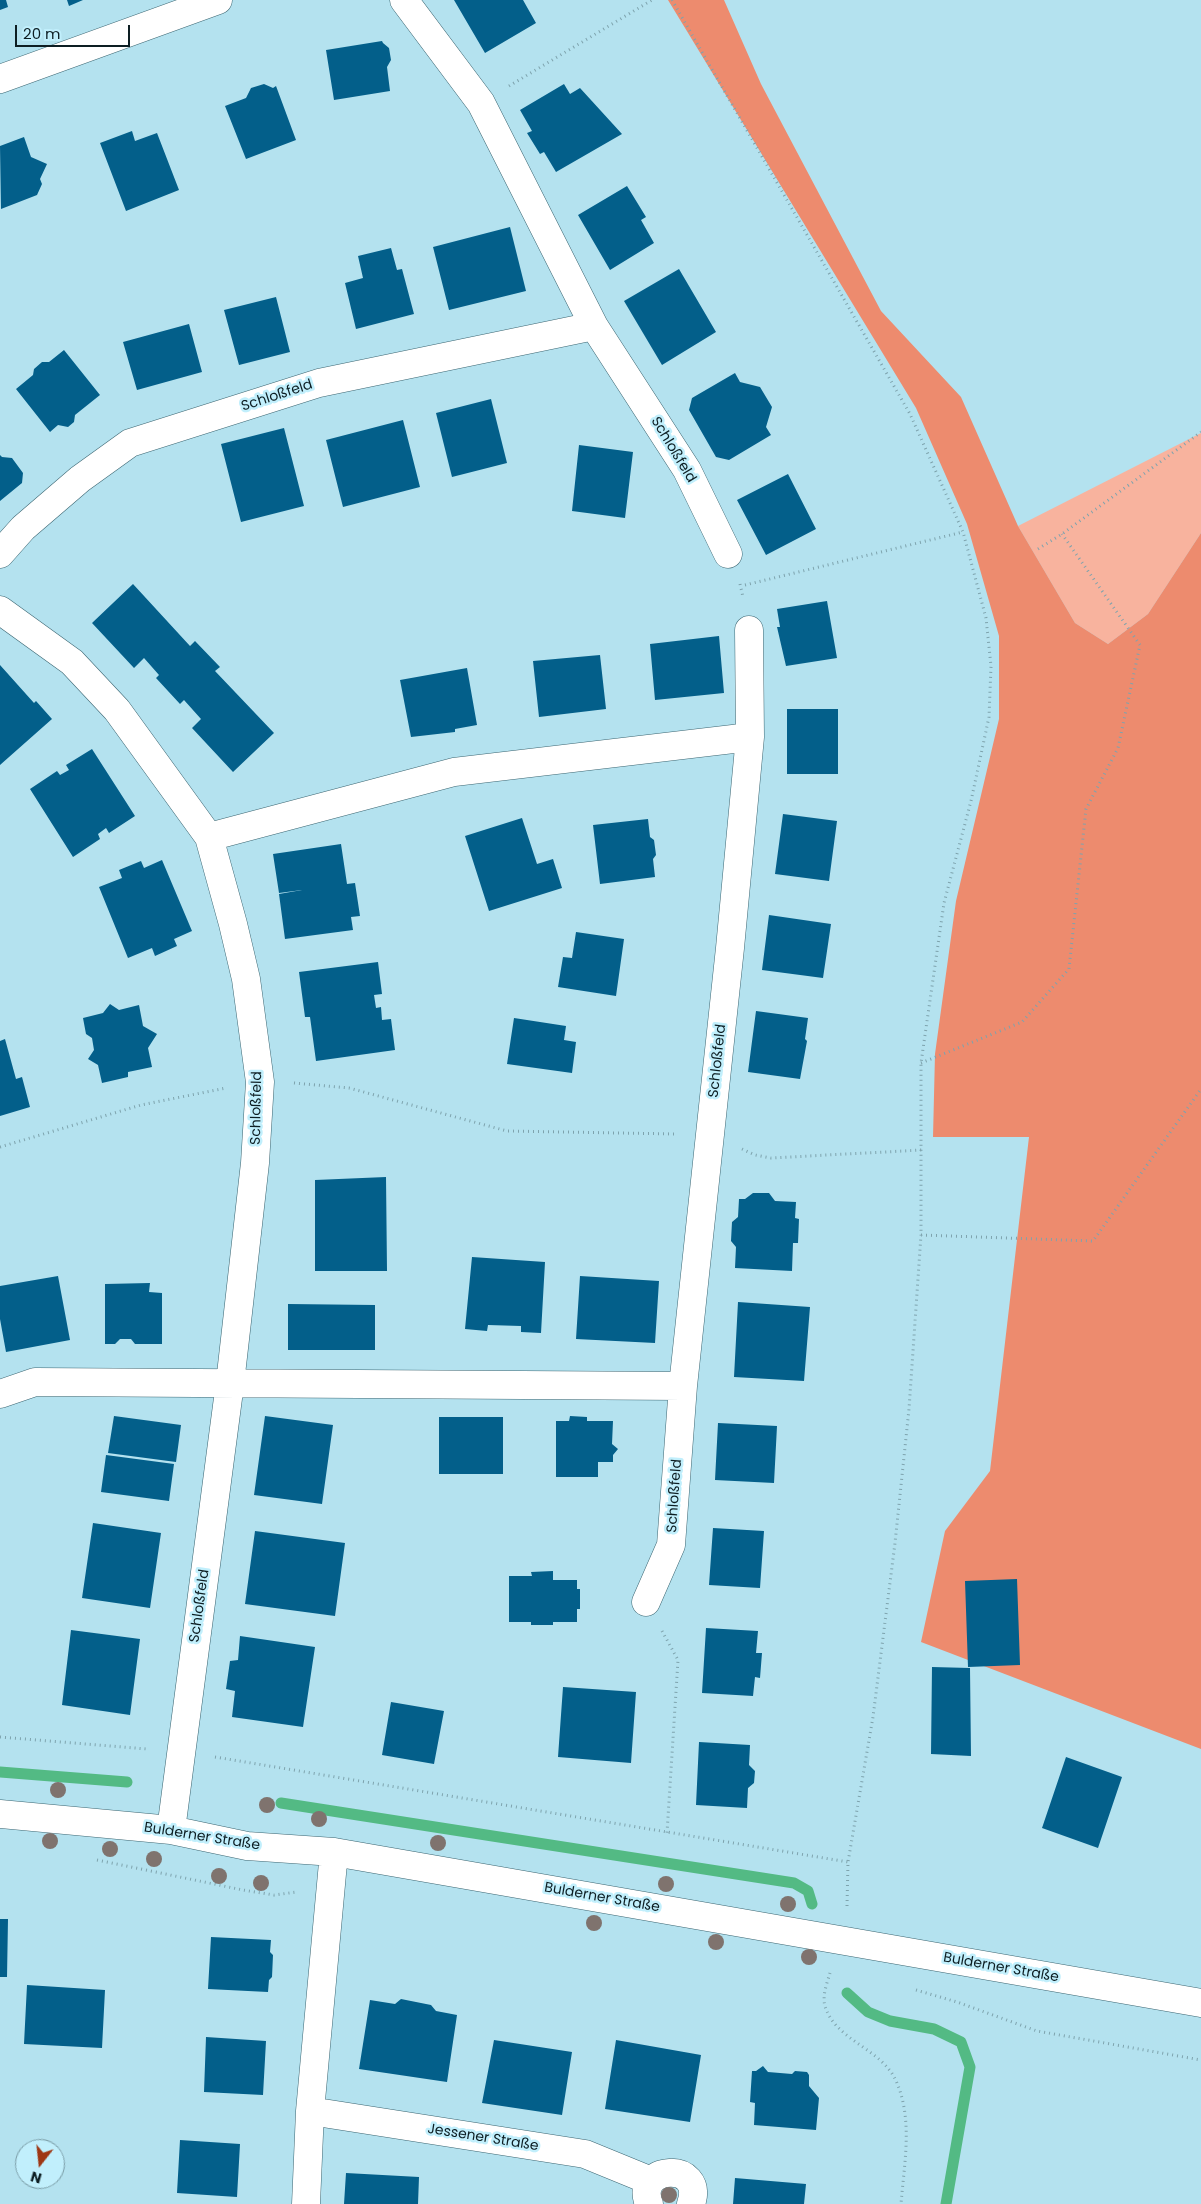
<!DOCTYPE html>
<html>
<head>
<meta charset="utf-8">
<style>
  body { margin:0 }
  #map { position:relative; width:1201px; height:2204px; overflow:hidden; background:#b4e2ef; font-family:Poppins,sans-serif }
  canvas { display:block }
  .north { position:absolute; left:15px; top:2139px; width:50px; height:50px; box-sizing:border-box; background:#c1effc; border:1px solid #799ba5; border-radius:50%; rotate:196deg; font-size:14px; font-weight:700; line-height:20px; text-align:center; color:#0d1e23 }
  .north::after { content:''; display:block; margin:auto; width:18px; height:22px; background:#9e3714; clip-path:polygon(50% 0,100% 100%,50% 72%,0 100%) }
  .scale { position:absolute; left:15px; top:25px; width:115px; height:22px; box-sizing:border-box; border:2px solid #0d1e23; border-top:0; padding-left:6px; font-size:15px; line-height:18px; white-space:nowrap; color:#0d1e23; -webkit-text-stroke:4px #c1effc; paint-order:stroke }
</style>
</head>
<body>
<div id="map">
<canvas width="1201" height="2204"></canvas>
<div class="north">N</div>
<div class="scale">20 m</div>
</div>
<script>
const ctx = document.querySelector('canvas').getContext('2d');
ctx.lineJoin = 'round';
function paint(path, color) { ctx.fillStyle = color; ctx.fill(path, 'evenodd'); }
function stroke(path, color, width, dash) { ctx.strokeStyle = color; ctx.lineWidth = width; ctx.lineCap = dash ? 'butt' : 'round'; ctx.setLineDash(dash || []); ctx.stroke(path); }
function write(font, color, halo, rows, align = 'center') {
  ctx.font = font + ' Poppins,sans-serif'; ctx.lineWidth = 5; ctx.setLineDash([]); ctx.textBaseline = 'middle'; ctx.strokeStyle = halo; ctx.fillStyle = color; for (const [text, x, y, turn = 0] of rows) {
    ctx.save(); ctx.translate(x, y); ctx.rotate((+turn || 0) * Math.PI / 180); ctx.textAlign = isNaN(turn) ? turn : align; if (halo) ctx.strokeText(text, 0, 0); ctx.fillText(text, 0, 0); ctx.restore();
  }
}
paint(new Path2D(`
  M1201,433v100l-53,81 -40,30 -33,-21 -57,-97z`), '#f8b39e');
paint(new Path2D(`
  M668,0h56l37,84 120,227 80,86 57,129 57,97 33,21 40,-30 53,-81v1216l-280,-107 24,-111 45,-60 39,-334h-96l2,-83 21,-153 43,-182v-83l-32,-112 -51,-116z`), '#ed8b6e');
stroke(new Path2D(`
  M0,1772l127,10
  M281,1803l513,80 14,8 4,13
  M847,1993l21,19 22,9 44,8 27,13 9,25 -24,137`), '#53ba84', 11);
paint(new Path2D(`
  M0,0h6l2,7 -8,3z
  M67,0h16l-14,6z
  M454,0h69l13,23 -51,30z
  M382,41l1,2 6,5 2,12 -4,7 3,24 -56,9 -8,-50z
  M264,84l9,4 3,-2 20,54 -50,19 -21,-53 21,-8 5,-10z
  M564,84l6,10 10,-6 42,46 -66,38 -12,-20 -4,2 -13,-21 5,-2 -12,-21z
  M132,131l3,10 22,-8 22,57 -53,21 -26,-68z
  M24,137l7,20 16,7 -7,15 2,5 -5,11 -36,14 -1,-63z
  M627,186l19,31 -5,3 13,23 -44,27 -32,-55z
  M510,227l16,64 -77,19 -16,-63z
  M391,248l6,22 5,-1 12,45 -58,15 -11,-46 18,-5 -5,-22z
  M679,269l37,63 -54,33 -38,-64z
  M276,297l14,55 -51,13 -15,-55z
  M189,324l13,48 -65,18 -14,-48z
  M64,350l36,45 -25,20 -1,7 -6,5 -10,-2 -8,7 -34,-43 17,-14 1,-6 8,-7h7z
  M735,373l5,9 20,5 12,20 -6,20 5,8 -42,25 -13,-3 -27,-47 3,-12z
  M491,399l16,64 -55,14 -16,-64z
  M403,420l17,67 -77,20 -17,-67z
  M284,428l20,78 -63,16 -20,-78z
  M579,445l54,7 -8,66 -53,-7z
  M0,455l2,2 10,1 11,15 -1,10 -22,18z
  M788,474l28,55 -50,26 -29,-55z
  M133,584l57,62 5,-5 25,26 -5,4 59,62 -41,39 -41,-44 9,-9 -17,-19 -4,4 -24,-26 3,-3 -15,-17 -10,10 -42,-45z
  M827,601l10,57 -51,8 -9,-39h3l-3,-18z
  M719,636l5,57 -69,7 -5,-56z
  M600,655l6,54 -67,8 -6,-56z
  M0,665l34,38 2,-2 16,18 -52,46z
  M467,668l10,57 -22,4v3l-44,5 -11,-57z
  M787,709h51v65h-51z
  M92,749l43,67 -26,17 -3,-5 -8,6 2,5 -27,18 -43,-68 27,-18 3,4 9,-5 -3,-5z
  M783,814l54,7 -8,60 -54,-7z
  M522,818l15,46 16,-5 9,29 -73,23 -24,-75z
  M648,819l2,18 4,3 2,15 -3,4 2,18 -55,7 -7,-59z
  M341,844l6,40 8,-1 5,33 -9,1 2,13 -68,9 -6,-45 23,-4 -23,3 -6,-39z
  M162,860l30,71 -18,8 3,7 -22,10 -3,-8 -24,10 -29,-71 23,-9 -3,-8 22,-9 3,7z
  M769,915l62,9 -8,54 -61,-8z
  M576,932l48,7 -8,57 -58,-9 5,-30 9,1z
  M378,962l4,32 -8,1 2,13 5,-1 1,13 9,-1 4,31 -79,11 -6,-44h-5l-6,-45z
  M110,1004l9,6 20,-5 4,21 14,8 -9,14 4,19 -24,5v5l-26,6 -4,-18 -10,-6 6,-9 -2,-12 -6,-4 -3,-16 20,-5z
  M756,1011l52,7 -3,21 2,2 -7,38 -52,-7z
  M514,1018l52,8 -2,14 12,2 -4,31 -65,-9z
  M5,1039l11,40 6,-2 8,30 -30,9v-75z
  M386,1177l1,94h-72v-91z
  M753,1193h16l6,8 21,1 -1,16 4,1 -1,24h-5l-1,28 -57,-3 1,-21 -5,-6 1,-19 6,-5 1,-18h6z
  M472,1257l73,5 -4,71 -20,-1v-6l-33,-1 -1,6 -22,-2z
  M58,1276l12,64 -64,12 -6,-33v-33z
  M580,1276l79,5 -4,62 -79,-4z
  M150,1283l-1,9 13,1v51h-27l-4,-5h-11l-5,5h-10v-60z
  M738,1302l72,5 -6,74 -70,-4z
  M288,1304l87,1v45h-87z
  M114,1416l67,9 -5,37 -68,-9z
  M265,1416l68,9 -11,79 -68,-9z
  M570,1416l17,1v4h26l-1,23 6,5 -5,6v7h-15v15h-42v-56h13z
  M439,1417h64v57h-64z
  M718,1423l59,3 -3,57 -59,-3z
  M106,1455l68,9 -5,37 -68,-9z
  M93,1523l68,10 -11,75 -68,-10z
  M713,1528l51,3 -4,57 -51,-3z
  M255,1531l90,12 -10,73 -90,-12z
  M553,1571v9h24v9h3v20h-3v13h-24v3h-22v-3h-22v-46h23l-1,-4z
  M1017,1579l3,86 -52,2 -3,-86z
  M706,1628l52,3 -2,22h6l-2,25 -5,-1 -2,19 -51,-3z
  M71,1630l69,9 -10,76 -68,-10z
  M240,1636l75,11 -12,80 -71,-10 3,-26 -9,-2 4,-28 8,-1z
  M932,1667l38,1 1,88 -40,-2z
  M563,1687l73,5 -5,71 -73,-6z
  M391,1702l53,9 -10,53 -52,-9z
  M699,1742l51,3 -1,20 6,6 -1,12 -6,5 -1,20 -51,-3z
  M1066,1757l56,20 -24,71 -56,-20z
  M0,1919h8l-1,58h-7z
  M211,1937l60,3 -1,12 3,3 -1,22 -3,3 -1,12 -60,-3z
  M27,1985l78,5 -3,58 -78,-4z
  M401,1999l30,6 5,6 21,4 -10,67 -88,-13 11,-69 25,4z
  M206,2037l60,4 -3,54 -59,-3z
  M494,2040l78,12 -10,63 -80,-12z
  M616,2040l85,15 -11,67 -85,-13z
  M763,2066l5,6 24,2 3,-3 12,1 2,3v11l10,12 -3,32 -62,-5 1,-22 -5,-1 2,-31h4z
  M180,2140l60,4 -3,53 -60,-4z
  M346,2173l73,4 -1,27h-74z
  M735,2178l71,6 -2,20h-71z`), '#035f8a');
const minor = new Path2D(`
  M404,0l77,103 113,223 93,144 41,84
  M0,79l218,-79
  M0,554l23,-26 57,-49 50,-36 189,-60 275,-57
  M0,610l72,52 45,48 92,127 24,87 13,55 14,103 -5,81 -25,220 -59,447
  M209,837l245,-65 296,-35
  M0,1394l35,-12 648,4
  M646,1602l25,-57 12,-159 47,-438 20,-211 -1,-107
  M0,1814l171,16 76,16 87,6 867,151
  M310,2111l275,43 66,27
  M306,2204l4,-93 24,-259
  M649,2204c-16,-39 57,-44 42,0`);
stroke(minor, '#3c6672', 29);
stroke(new Path2D(`
  M672,0l238,414 53,118 23,86 5,48 -2,51 -18,84 -27,102 -23,160v172l-12,174 -14,134 -22,174 -25,145 -1,44
  M509,86l143,-86
  M1038,549l24,-15 139,-102
  M740,584l3,13
  M745,585l218,-53
  M921,1063l101,-41 47,-53 17,-160 32,-61 22,-103 -78,-111
  M294,1083l55,5 158,43 169,3
  M0,1147l141,-42 85,-17
  M742,1149l13,6 16,3 151,-8
  M921,1235l172,6 108,-152
  M662,1631l16,29 -11,173
  M0,1737l147,12
  M215,1757l633,105
  M97,1860l146,30 31,5 23,-3
  M830,1973c-3,10 -8,23 -5,33 11,36 58,42 72,77 16,38 7,82 4,121
  M916,1990l41,12 80,29 164,29`), '#7ea3ad', 3, [1, 4]);
stroke(minor, '#fff', 28);
ctx.fillStyle = '#7f736e';
for (const [x, y] of [
  [58,1790],
  [267,1805],
  [319,1819],
  [50,1841],
  [438,1843],
  [110,1849],
  [154,1859],
  [219,1876],
  [261,1883],
  [666,1884],
  [788,1904],
  [594,1923],
  [716,1942],
  [809,1957],
  [669,2195]
]) { ctx.beginPath(); ctx.arc(x, y, 8, 0, 2 * Math.PI); ctx.fill(); }
write('14px', '#0d1e23', '#c1effc', [
  ["Schloßfeld",277,396,-18],
  ["Schloßfeld",673,450,59],
  ["Schloßfeld",718,1061,-84],
  ["Schloßfeld",257,1108,-89],
  ["Schloßfeld",675,1496,-86],
  ["Schloßfeld",200,1606,-82],
  ["Bulderner Straße",202,1837,9],
  ["Bulderner Straße",602,1898,10],
  ["Bulderner Straße",1001,1968,10],
  ["Jessener Straße",483,2138,9]
]);
</script>
</body>
</html>
